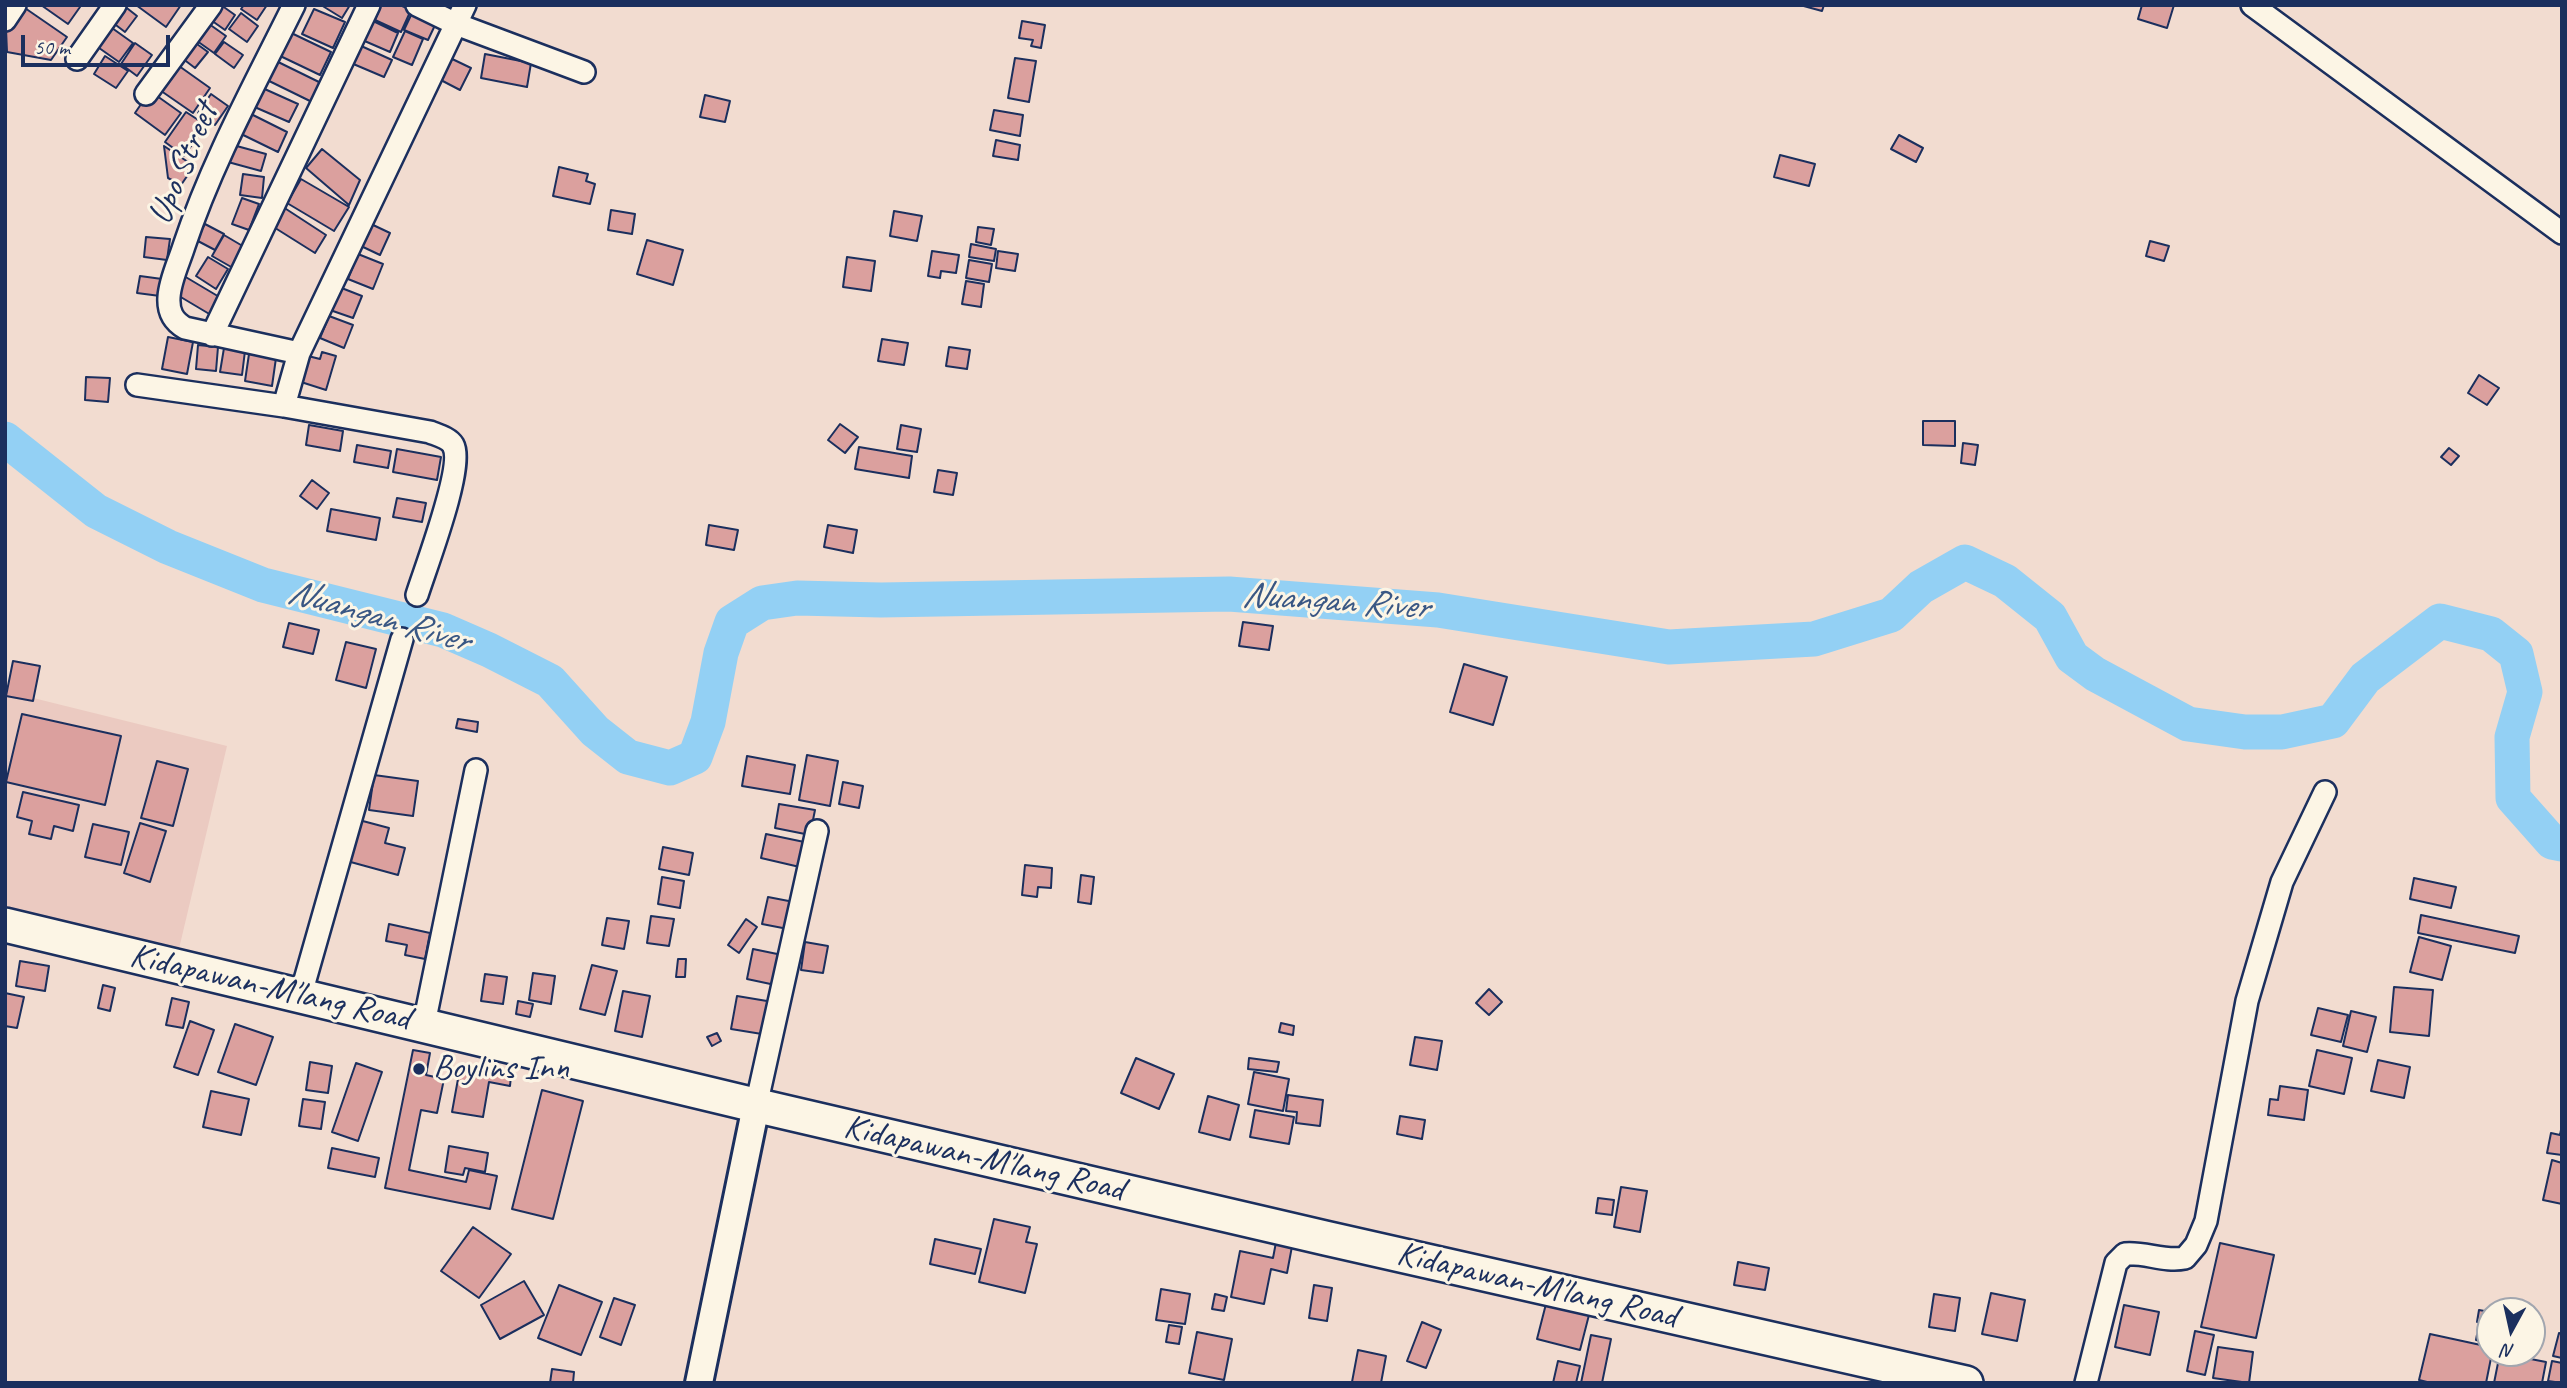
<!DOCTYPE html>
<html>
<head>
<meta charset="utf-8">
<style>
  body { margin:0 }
  #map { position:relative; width:2567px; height:1388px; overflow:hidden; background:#f2dcd0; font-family:Caveat,sans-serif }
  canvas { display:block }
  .frame { position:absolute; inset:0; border:7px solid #1b2f5e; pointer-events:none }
  .north { position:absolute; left:2476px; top:1297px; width:70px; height:70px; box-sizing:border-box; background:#fcf5e5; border:2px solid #a2a6af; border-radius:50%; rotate:188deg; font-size:19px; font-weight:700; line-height:28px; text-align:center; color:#1b2f5e }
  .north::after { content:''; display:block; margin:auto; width:24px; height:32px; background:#1b2f5e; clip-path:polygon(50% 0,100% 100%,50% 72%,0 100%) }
  .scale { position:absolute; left:21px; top:35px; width:149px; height:32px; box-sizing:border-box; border:4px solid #1b2f5e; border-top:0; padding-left:9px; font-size:21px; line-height:24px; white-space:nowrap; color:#1b2f5e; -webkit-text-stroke:5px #fcf5e5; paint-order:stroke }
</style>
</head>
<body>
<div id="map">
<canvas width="2567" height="1388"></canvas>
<div class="frame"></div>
<div class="north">N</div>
<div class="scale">50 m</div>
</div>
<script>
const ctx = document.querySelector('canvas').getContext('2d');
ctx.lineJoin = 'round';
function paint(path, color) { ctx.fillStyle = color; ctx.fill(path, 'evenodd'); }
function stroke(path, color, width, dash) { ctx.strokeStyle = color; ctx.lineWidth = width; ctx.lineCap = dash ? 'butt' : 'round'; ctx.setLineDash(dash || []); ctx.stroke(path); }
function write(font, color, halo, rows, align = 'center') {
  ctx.font = font + ' Caveat,sans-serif'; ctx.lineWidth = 6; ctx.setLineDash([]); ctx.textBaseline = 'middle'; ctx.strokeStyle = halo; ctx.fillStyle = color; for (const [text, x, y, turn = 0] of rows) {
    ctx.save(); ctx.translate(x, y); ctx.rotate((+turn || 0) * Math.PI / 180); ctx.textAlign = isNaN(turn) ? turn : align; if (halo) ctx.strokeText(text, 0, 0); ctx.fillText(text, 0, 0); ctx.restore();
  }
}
paint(new Path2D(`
  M5,691l222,55 -49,207 -173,-40z`), '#ebcac1');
stroke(new Path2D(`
  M5,439l91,72 72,36 95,38 180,45 46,20 61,31 45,50 33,26 42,11 25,-11 13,-35 13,-69 11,-31 30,-19 35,-5 84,2 348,-6 209,16 231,37 145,-8 77,-24 30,-28 44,-25 40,19 45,36 22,40 23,17 93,50 57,8h37l51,-11 32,-43 75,-57 51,13 25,20 9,38 -13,45 1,61 39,44 10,2`), '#93d0f4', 35);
const building = new Path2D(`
  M41,5h36l3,2 -12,17z
  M123,5l14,11 -12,16 -17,-13z
  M136,5h45l-15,22z
  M221,5l14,10 -10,15 -17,-12z
  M244,5h23l-10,15 -16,-11z
  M321,5h29l-8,13z
  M381,5h19l11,5 -10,22 -26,-12z
  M1800,5h24l-2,6z
  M2142,5h32l-7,23 -29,-9z
  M22,6l45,31 -16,23 -44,-8 -1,-23z
  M314,9l31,13 -12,26 -31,-14z
  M413,11l24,10 -9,19 -24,-10z
  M241,13l17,13 -11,16 -18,-13z
  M202,19l24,17 -12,17 -24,-17z
  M369,19l29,14 -8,19 -30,-13z
  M1022,21l23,4 -4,23 -10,-2 2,-6 -14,-2z
  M105,23l28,20 -14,19 -27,-19z
  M285,30l46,22 -11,23 -46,-22z
  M405,31l18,8 -11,26 -19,-8z
  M190,39l18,13 -13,16 -17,-13z
  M224,42l19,13 -9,13 -19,-14z
  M135,43l17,12 -15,21 -16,-12z
  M359,45l33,15 -8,17 -33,-14z
  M485,54l46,9 -4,24 -46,-9z
  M105,56l23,15 -12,17 -22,-14z
  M446,56l25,12 -11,22 -25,-13z
  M270,58l51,25 -9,19 -51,-25z
  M1015,58l21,3 -7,41 -21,-4z
  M172,61l38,27 -17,25 -39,-27z
  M258,86l40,18 -9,18 -39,-17z
  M150,91l31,22 -16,22 -30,-22z
  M211,94l17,12 -13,19 -17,-12z
  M705,95l25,6 -5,21 -25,-5z
  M994,110l29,5 -3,21 -30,-6z
  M245,111l42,21 -9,20 -43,-21z
  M186,112l20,13 -22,31 -19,-14z
  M1899,135l24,13 -7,14 -25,-13z
  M996,140l24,5 -2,15 -25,-4z
  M233,145l33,9 -5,17 -33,-9z
  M164,146l30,20 -13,19 -13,-7z
  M322,149l38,31 -11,25 -43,-37z
  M1780,155l35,9 -6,22 -35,-9z
  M559,167l29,7 -2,7 9,3 -5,20 -37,-8z
  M243,174l21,3 -2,21 -22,-3z
  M301,179l48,28 -15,24 -47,-28z
  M242,198l17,6 -10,26 -17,-6z
  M283,207l43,28 -11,18 -43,-27z
  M611,210l24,4 -3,20 -24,-4z
  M894,211l28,5 -5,25 -27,-5z
  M205,224l19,10 -9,16 -19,-10z
  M371,224l19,9 -10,22 -19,-9z
  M978,227l16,2 -3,16 -15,-3z
  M224,235l22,13 -13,20 -21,-12z
  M146,237l24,2 -3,21 -23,-3z
  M647,240l36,10 -10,35 -36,-11z
  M2150,241l19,5 -5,15 -18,-5z
  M971,244l25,5 -2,12 -25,-4z
  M932,251l27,4 -3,18 -15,-2 -1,7 -12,-2z
  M998,251l20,3 -3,17 -19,-3z
  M358,254l25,10 -10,25 -25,-10z
  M208,257l20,12 -12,20 -20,-13z
  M847,257l28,4 -4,30 -28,-4z
  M969,260l23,4 -3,18 -23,-4z
  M140,276l22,3 -2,17 -23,-3z
  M184,276l37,22 -10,17 -37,-22z
  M966,281l18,3 -3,23 -19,-3z
  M339,287l23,9 -9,22 -23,-8z
  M329,316l24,9 -9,23 -24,-10z
  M168,337l25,5 -6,32 -25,-5z
  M882,339l26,4 -4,22 -26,-4z
  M198,345l20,2 -2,24 -20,-2z
  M949,347l21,3 -3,19 -21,-3z
  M224,348l21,3 -3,24 -22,-3z
  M322,352l14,4 -10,34 -25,-8 7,-26 12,3z
  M249,354l27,4 -4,28 -27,-5z
  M2479,375l20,13 -12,17 -19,-12z
  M86,377l24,1 -2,24 -23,-2z
  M1923,421h32v25l-32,-1z
  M840,424l18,13 -13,16 -17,-13z
  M309,425l34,6 -3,20 -34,-6z
  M901,425l20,4 -4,23 -20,-3z
  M1963,443l15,2 -3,20 -14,-2z
  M357,445l34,6 -3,17 -34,-6z
  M859,447l53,9 -3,22 -54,-9z
  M2449,448l10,8 -8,9 -10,-8z
  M397,449l44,8 -4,23 -44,-8z
  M938,470l19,3 -4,22 -19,-3z
  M312,480l17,13 -12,16 -17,-13z
  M397,498l29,5 -4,19 -29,-5z
  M331,509l49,9 -4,22 -49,-9z
  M709,525l29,5 -4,20 -28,-5z
  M828,525l29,5 -4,23 -29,-6z
  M1243,622l30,4 -4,24 -30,-4z
  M289,623l30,7 -6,24 -30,-7z
  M346,642l30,7 -10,39 -30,-8z
  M13,661l27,5 -7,35 -27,-5z
  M1464,664l43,13 -14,48 -43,-13z
  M22,714l99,22 -16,69 -99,-23z
  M458,719l20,3 -1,10 -21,-4z
  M807,755l31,6 -8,45 -31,-6z
  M747,756l48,9 -5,29 -48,-8z
  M157,761l31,8 -15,57 -32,-8z
  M374,775l44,6 -5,35 -44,-6z
  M843,782l20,4 -4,22 -20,-4z
  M23,792l56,13 -6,26 -19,-5 -3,13 -22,-5 3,-13 -15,-4z
  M779,804l36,6 -5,25 -35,-7z
  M359,820l30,8 -4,15 20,5 -7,27 -51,-14z
  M140,823l26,8 -16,51 -26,-9z
  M93,824l36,8 -8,33 -36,-8z
  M766,834l43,9 -5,25 -43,-10z
  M663,847l30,6 -4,22 -30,-6z
  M1025,865l27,3 -1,20 -13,-1 -1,10 -15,-2z
  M1081,875l13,2 -3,27 -13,-2z
  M662,877l22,4 -4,27 -22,-4z
  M2414,878l42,9 -5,21 -41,-9z
  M768,897l31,6 -6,27 -31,-6z
  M2421,915l98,21 -4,17 -97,-20z
  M651,916l23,3 -5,27 -22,-3z
  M607,918l22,3 -5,28 -22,-4z
  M746,919l11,8 -18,26 -11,-8z
  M389,924l41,9 -5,26 -20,-4 2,-10 -21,-4z
  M2419,937l32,9 -9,34 -32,-8z
  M805,942l23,4 -5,27 -22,-3z
  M753,949l34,7 -7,30 -33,-7z
  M678,959h8l-1,18h-9z
  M20,961l29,5 -4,25 -29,-5z
  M592,965l25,6 -12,44 -25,-6z
  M533,973l22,3 -4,28 -22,-4z
  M485,974l22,3 -4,27 -22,-3z
  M103,985l12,3 -5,23 -12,-3z
  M2394,987l39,3 -4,46 -39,-4z
  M1489,989l13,13 -13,13 -13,-12z
  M623,991l27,5 -8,41 -27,-6z
  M5,993l19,4 -7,31 -12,-2z
  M737,996l36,6 -5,33 -37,-6z
  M172,998l17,4 -6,26 -17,-3z
  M518,1001l15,3 -3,13 -14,-3z
  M2318,1008l30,7 -7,27 -30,-7z
  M2351,1011l25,6 -9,35 -24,-6z
  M190,1021l24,9 -16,45 -24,-8z
  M1281,1023l13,3 -1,9 -14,-3z
  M235,1024l38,13 -17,48 -38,-13z
  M717,1033l4,8 -9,5 -5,-9z
  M1415,1037l27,4 -5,29 -27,-5z
  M413,1050l17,3 -4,22 18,4 -7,34 -16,-3 -12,60 57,12 3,-12 28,6 -7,33 -105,-21z
  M2317,1050l35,8 -8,36 -35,-8z
  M1136,1058l38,16 -15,35 -38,-16z
  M1249,1058l30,4 -2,10 -29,-3z
  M2378,1060l32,7 -6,31 -33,-7z
  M310,1062l22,4 -4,27 -22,-3z
  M356,1063l26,9 -24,69 -26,-9z
  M460,1068l51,8 -1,10 -21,-4 -6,35 -31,-5z
  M1254,1072l35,7 -6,32 -35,-7z
  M2280,1086l28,4 -4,30 -36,-5 2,-16 8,1z
  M542,1090l41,11 -30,118 -41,-10z
  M211,1091l38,8 -8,36 -38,-8z
  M1288,1095l35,5 -3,26 -24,-3 1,-11 -11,-1z
  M1208,1096l31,9 -9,35 -31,-8z
  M303,1099l22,3 -4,27 -22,-3z
  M1255,1110l39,7 -5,27 -39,-7z
  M1400,1116l25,4 -3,19 -25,-5z
  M2561,1130l1,25 -15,-2 4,-20 9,2z
  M449,1146l39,7 -3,19 -20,-4 -2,7 -18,-3z
  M332,1148l47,10 -4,19 -47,-9z
  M2552,1160l10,3v41l-19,-4z
  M1621,1187l26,4 -7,41 -26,-5z
  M1598,1198l16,2 -2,15 -16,-2z
  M994,1219l36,8 -4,15 11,2 -12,49 -46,-11z
  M473,1227l38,27 -32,44 -38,-27z
  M1277,1237l16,4 -6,32 -16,-4 -7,35 -33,-7 9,-46 33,7z
  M935,1239l46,10 -6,25 -45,-10z
  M2220,1243l54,12 -18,83 -55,-11z
  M1738,1262l31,6 -4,22 -31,-5z
  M524,1281l20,34 -44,24 -19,-34z
  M559,1285l43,17 -21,53 -43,-17z
  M1314,1285l18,3 -5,33 -18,-3z
  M1161,1289l29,5 -5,30 -29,-4z
  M1991,1293l34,7 -8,41 -35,-7z
  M1215,1294l12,3 -3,14 -12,-2z
  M1934,1294l26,4 -5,33 -26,-4z
  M614,1298l21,7 -14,40 -21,-8z
  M1547,1300l43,11 -10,39 -43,-11z
  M2124,1305l35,7 -9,43 -35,-8z
  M2479,1310l11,2v12l-13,-2z
  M1422,1322l19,8 -15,38 -19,-7z
  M2479,1324l11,2v17l-14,-3z
  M1169,1325l13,2 -3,17 -13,-2z
  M2195,1331l19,4 -9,40 -18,-4z
  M1197,1332l35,7 -8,41 -35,-7z
  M2559,1333l3,1v24l-9,-2z
  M2430,1334l60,13v6h2l-6,30h-55l-12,-3z
  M1591,1335l20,4 -9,44h-21z
  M2218,1347l35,5 -4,31 -36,-5z
  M1358,1350l28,6 -5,27 -29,-1z
  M2500,1353l46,9 -4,21h-48z
  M1558,1361l22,5 -4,17h-23z
  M2552,1361l10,2v20l-14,-2z
  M552,1369l22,3 -1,11h-23z`);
paint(building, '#dba09e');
stroke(building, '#1b2f5e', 2);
const minor = new Path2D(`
  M294,5c-39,79 -82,157 -110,241 -5,16 -14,34 -15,51 -1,15 4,24 16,31l114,25
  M417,5l39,19 128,48
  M2252,5l310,228
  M5,20l10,-15
  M77,59l38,-54
  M146,94l65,-89
  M212,335l157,-330
  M137,385l147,21 146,26c7,3 19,6 23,13 12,21 -28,124 -36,150
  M284,406l15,-53 166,-348
  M301,994l101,-355
  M424,1024l52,-254
  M756,1106l61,-275
  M2086,1383l30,-120 9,-9c20,-2 39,8 60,4l11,-13 10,-24 41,-220 35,-119 43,-90`);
const tertiary = new Path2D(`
  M699,1383l57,-277`);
const primary = new Path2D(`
  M5,925c253,59 505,123 758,182 400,95 802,186 1203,276`);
stroke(minor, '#1b2f5e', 26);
stroke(tertiary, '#1b2f5e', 32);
stroke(primary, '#1b2f5e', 38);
stroke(minor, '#fcf5e5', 21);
stroke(tertiary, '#fcf5e5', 26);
stroke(primary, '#fcf5e5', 33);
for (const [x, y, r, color] of [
  [419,1069,7,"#1b2f5e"]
]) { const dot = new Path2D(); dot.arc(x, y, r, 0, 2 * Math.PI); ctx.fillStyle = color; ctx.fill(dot); stroke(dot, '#fcf5e5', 2.5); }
write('35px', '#1b2f5e', '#fcf5e5', [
  ["Upo Street",184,164,-67],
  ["Kidapawan-M'lang Road",270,988,13],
  ["Kidapawan-M'lang Road",984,1159,13],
  ["Kidapawan-M'lang Road",1537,1286,13]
]);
write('35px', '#1b2f5e', '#fcf5e5', [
  ["Boylins Inn",433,1069]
], 'left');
write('italic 37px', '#395784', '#fcf5e5', [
  ["Nuangan River",1335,602,4],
  ["Nuangan River",378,617,16]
]);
</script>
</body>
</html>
